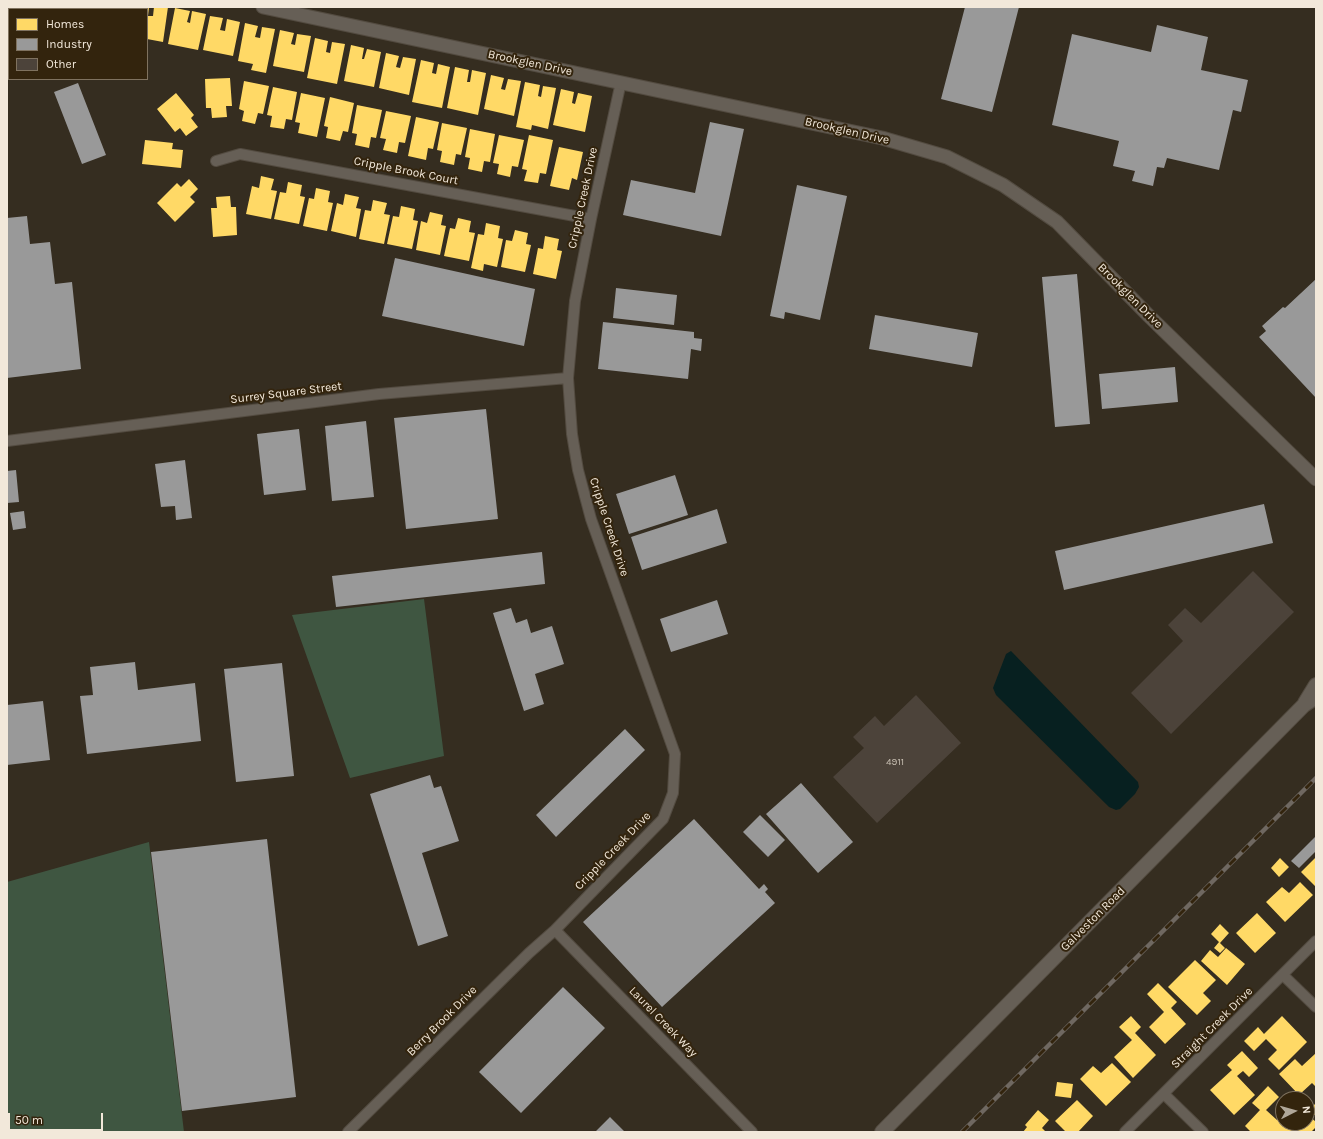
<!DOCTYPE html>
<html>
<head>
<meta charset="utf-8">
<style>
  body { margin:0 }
  #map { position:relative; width:1323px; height:1139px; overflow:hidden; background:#352d20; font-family:Karla,sans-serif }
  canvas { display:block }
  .frame { position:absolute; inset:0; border:8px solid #f2e8da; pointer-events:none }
  .legend { position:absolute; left:8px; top:8px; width:140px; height:72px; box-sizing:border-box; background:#33240d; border:1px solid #7f725f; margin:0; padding:5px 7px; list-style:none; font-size:12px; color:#f2e8da }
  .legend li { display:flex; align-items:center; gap:8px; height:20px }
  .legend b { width:20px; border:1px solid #7f725f }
  .north { position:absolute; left:1275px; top:1091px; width:40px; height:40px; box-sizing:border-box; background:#33240d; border:1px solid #7f725f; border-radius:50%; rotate:84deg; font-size:11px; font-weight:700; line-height:16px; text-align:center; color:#f2e8da }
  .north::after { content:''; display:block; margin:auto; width:14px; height:18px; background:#b0a799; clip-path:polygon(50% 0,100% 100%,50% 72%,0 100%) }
  .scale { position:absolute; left:8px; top:1113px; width:95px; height:18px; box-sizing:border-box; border:2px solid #f2e8da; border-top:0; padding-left:5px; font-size:12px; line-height:14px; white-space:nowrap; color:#f2e8da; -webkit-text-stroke:3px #33240d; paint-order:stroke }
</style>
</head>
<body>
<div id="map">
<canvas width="1323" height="1139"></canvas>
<div class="frame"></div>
<ul class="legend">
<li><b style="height:11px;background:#ffd966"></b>Homes</li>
<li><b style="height:11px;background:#999"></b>Industry</li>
<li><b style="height:11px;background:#4c433a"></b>Other</li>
</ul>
<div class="north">N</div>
<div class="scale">50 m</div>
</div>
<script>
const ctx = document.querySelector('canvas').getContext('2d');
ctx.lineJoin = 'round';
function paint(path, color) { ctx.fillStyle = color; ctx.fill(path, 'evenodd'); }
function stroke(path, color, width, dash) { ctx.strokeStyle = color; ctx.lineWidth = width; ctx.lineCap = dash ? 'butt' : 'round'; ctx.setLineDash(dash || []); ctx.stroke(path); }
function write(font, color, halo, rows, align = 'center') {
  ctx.font = font + ' Karla,sans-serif'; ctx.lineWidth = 4; ctx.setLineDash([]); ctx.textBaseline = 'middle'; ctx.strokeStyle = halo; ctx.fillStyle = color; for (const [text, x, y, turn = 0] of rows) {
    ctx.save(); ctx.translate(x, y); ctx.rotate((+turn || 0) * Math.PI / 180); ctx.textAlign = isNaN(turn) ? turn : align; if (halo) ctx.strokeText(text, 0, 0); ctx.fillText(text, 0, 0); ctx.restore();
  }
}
paint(new Path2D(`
  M424,599l20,157 -94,22 -58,-163z
  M149,842l35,290h-177v-250z`), '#3f5641');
paint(new Path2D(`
  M1011,651l127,131 1,5 -4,7 -15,15 -4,1 -7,-3 -113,-112 -3,-7 13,-34z`), '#072020');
paint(new Path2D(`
  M136,7h13l-1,9h5l1,-9h14l-5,35 -16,-3v-30h-11z
  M175,8l15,3 -3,11 3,1 2,-12 14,3 -8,36 -30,-6z
  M210,16l13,2 -3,12 5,1 2,-12 13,3 -7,34 -30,-6z
  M245,23l13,3 -3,11 5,1 2,-11 13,2 -9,44 -15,-3 2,-6 -15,-3z
  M280,30l14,3 -3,11 4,1 2,-11 14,2 -7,36 -31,-6z
  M315,38l13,3 -2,11 4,1 2,-11 13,2 -8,40 -30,-6z
  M351,45l13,3 -2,11h2l3,-10 14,3 -7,35 -30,-6z
  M386,53l13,3 -3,11 4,1 3,-11 13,2 -7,36 -30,-7z
  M421,60l13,3 -2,10 4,1 2,-10 12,3 -8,41 -30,-6z
  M455,67l14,3 -2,12h3l2,-12 14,3 -8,42 -31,-7z
  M491,75l13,3 -3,11 4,1 3,-11 13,2 -7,35 -30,-7z
  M230,78l2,28h-6l1,11 -15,1 -1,-10h-5l-1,-29z
  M244,81l25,5 -6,28 -5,-1 -3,11 -13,-3 2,-10 -5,-2z
  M525,82l15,3 -2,11 3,1 2,-11 13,2 -8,41 -16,-4 -1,5 -15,-3z
  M273,87l24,5 -5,28 -6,-1 -2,10 -14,-2 2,-11 -5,-1z
  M561,89l13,3 -2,11 3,1 3,-11 14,3 -7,36 -32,-7z
  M176,93l18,22 -3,3 7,9 -12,9 -6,-8 -5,4 -18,-23z
  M301,93l24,5 -8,39 -19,-4 2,-10 -5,-1z
  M330,97l24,6 -6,29 -5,-1 -3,10 -14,-3 2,-11 -4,-1z
  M357,105l25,5 -6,28 -5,-1 -2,11 -14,-3 2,-11 -5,-1z
  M386,111l25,5 -6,27 -6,-1 -2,11 -14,-3 3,-11 -6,-1z
  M416,117l23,5 -6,27 -5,-1 -2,12 -18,-4z
  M442,123l25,5 -6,27 -5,-1 -2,11 -14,-3 2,-11 -5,-1z
  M470,129l25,5 -5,28 -6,-1 -2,11 -14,-3 2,-11 -5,-1z
  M499,135l25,5 -6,27 -6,-1 -2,11 -13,-3 2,-10 -6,-1z
  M529,135l24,5 -7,34 -6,-1 -2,10 -14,-2 3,-11 -5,-1z
  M145,140l28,3 -1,6 11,1 -2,18 -39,-4z
  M559,147l24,5 -6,28 -5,-2 -3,12 -19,-4z
  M261,176l13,3 -3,11 6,1 -6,28 -25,-5 6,-28 7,2z
  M189,179l9,10 -8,8 5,5 -20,20 -18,-19 20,-20 4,4z
  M288,182l14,3 -2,11 5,1 -6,27 -25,-5 6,-27 6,1z
  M316,188l14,3 -2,11 5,1 -6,28 -24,-5 6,-28 5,1z
  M345,194l14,3 -3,11 5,1 -5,28 -25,-6 6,-28 6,2z
  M230,196l1,11h5l1,28 -24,2 -2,-29h6l-1,-11z
  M373,200l14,3 -3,11 6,1 -6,29 -25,-5 6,-29 6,1z
  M401,206l14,3 -2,11 5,1 -6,28 -25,-5 6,-28 6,1z
  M430,212l13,3 -2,10 5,1 -6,29 -24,-5 5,-29 6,2z
  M458,218l13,3 -2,11 6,1 -6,28 -25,-5 6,-28 5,1z
  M486,223l14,3 -2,12 5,1 -6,28 -13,-3 -1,7 -12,-3 7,-34 6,1z
  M515,230l13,3 -2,11 5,1 -6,27 -24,-5 5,-27 6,1z
  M545,236l14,3 -2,11 5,1 -6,28 -23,-5 5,-26 5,1z
  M1316,857v30l-15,-15z
  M1280,858l9,9 -10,10 -8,-9z
  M1300,882l13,13 -28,27 -19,-20 16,-15 7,6z
  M1257,913l19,20 -21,20 -19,-20z
  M1220,924l9,9 -9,10 -9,-9z
  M1219,942l6,6 -5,5 -6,-5z
  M1226,948l19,16 -18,21 -26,-24 9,-11 8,7z
  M1195,960l21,20 -13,13 8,8 -14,14 -29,-28z
  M1158,983l19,19 -6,6 15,16 -21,20 -16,-17 15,-15 -17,-18z
  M1131,1016l10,11 -6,6 21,22 -23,23 -19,-21 18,-17 -13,-13z
  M1282,1016l25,26 -28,28 -11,-11 9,-9 -11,-11 -12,12 -10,-10 14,-14 6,7z
  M1242,1051l16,17 -9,9 -6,-6 -6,5 18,19 -21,20 -24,-25 22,-20 -5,-5z
  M1316,1053v34l-4,-4 -13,12 -20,-21 16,-15 7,7z
  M1112,1063l19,19 -25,24 -26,-27 13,-13 8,7z
  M1057,1082l16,2 -2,14 -16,-2z
  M1268,1086l11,11 -13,13 11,10 6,-7v10h24v-9l9,8v5l-5,5h-60l-6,-6 15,-16 -8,-7z
  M1077,1100l16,16 -15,16h-12l-11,-11z
  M1316,1103v13l-7,-6z
  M1038,1110l11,10 -7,8 4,4h-23l4,-5 -2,-2z`), '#ffd966');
paint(new Path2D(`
  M965,7h54l-27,105 -51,-13z
  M1157,25l51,12 -7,33 47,10 -7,32 -8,-2 -14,60 -52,-12 -3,10 -7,-1 -4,19 -21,-5 3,-10 -22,-5 6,-25 -67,-16 20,-91 79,18z
  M78,83l28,72 -24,9 -28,-72z
  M710,122l34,7 -23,107 -98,-21 8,-35 64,13z
  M797,185l50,11 -27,124 -35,-8 -1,7 -14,-3z
  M27,216l3,28 20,-2 5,42 17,-2 9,87 -74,9v-160z
  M395,258l140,31 -11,57 -142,-30z
  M1077,274l13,150 -35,3 -13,-150z
  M1316,279v119l-57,-61 7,-6 -4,-5 21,-19 2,1z
  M616,288l61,7 -3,30 -61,-7z
  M875,315l103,18 -6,34 -103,-18z
  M603,322l91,10v6l8,1 -1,12 -10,-2 -3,30 -90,-10z
  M1175,367l3,35 -76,7 -3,-35z
  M486,409l12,110 -92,10 -12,-111z
  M366,421l8,76 -42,4 -7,-75z
  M299,429l7,61 -42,5 -7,-61z
  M185,460l7,58 -16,2 -1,-14 -14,1 -6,-43z
  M16,470l3,32 -12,1v-32z
  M675,475l13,40 -59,19 -13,-40z
  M1264,504l9,39 -209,47 -9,-39z
  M717,509l10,34 -85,27 -11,-33z
  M24,511l2,17 -13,2 -3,-17z
  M542,552l3,32 -209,23 -4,-31z
  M717,600l11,34 -57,18 -11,-33z
  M511,608l5,15 11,-4 4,14 21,-7 12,38 -29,10 9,30 -20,7 -31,-98z
  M135,662l3,28 57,-7 6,58 -114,13 -7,-58 13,-1 -3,-28z
  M282,663l12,113 -58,6 -12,-113z
  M43,701l7,59 -43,5v-60z
  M625,729l20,21 -89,87 -20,-22z
  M430,775l4,13 7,-2 18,55 -37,12 26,83 -30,10 -48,-152z
  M801,783l52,59 -35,31 -52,-59z
  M760,815l25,25 -17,17 -25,-25z
  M694,819l65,70 5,-5 4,5 -3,3 10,11 -113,104 -79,-85z
  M1316,836v15l-17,17 -8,-7z
  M267,839l29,258 -114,14 -31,-259z
  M563,987l42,41 -84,85 -42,-41z
  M610,1117l15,15h-30z`), '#999');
paint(new Path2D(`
  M1253,571l41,41 -123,122 -40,-41 52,-52 -15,-16 17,-17 16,15z
  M916,695l45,48 -84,80 -44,-46 31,-29 -11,-11 22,-21 9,10z`), '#4c433a');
const minor = new Path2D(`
  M216,161l24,-7 351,65
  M7,441l372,-47 189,-16
  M555,930l197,202
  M1283,975l33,32
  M1164,1094l39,38
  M348,1132l181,-179 26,-23 108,-111 10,-26 2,-39 -84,-235 -13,-49 -6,-36 -4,-56 7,-77 16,-82 30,-137
  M1125,1132l191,-191`);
const tertiary = new Path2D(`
  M263,7l619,131 65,19 56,28 54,37 92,94 167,163`);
const secondary = new Path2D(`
  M1305,703l11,-18
  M882,1132l422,-427 12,-8`);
stroke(minor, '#534b40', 12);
stroke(tertiary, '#534b40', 15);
stroke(secondary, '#534b40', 16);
stroke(minor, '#665f56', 10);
stroke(tertiary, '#665f56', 13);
stroke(secondary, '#665f56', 14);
const rail = new Path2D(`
  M962,1132l354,-354`);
stroke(rail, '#6f6861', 4.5);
stroke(rail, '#33240d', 3, [9]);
write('10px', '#c8bfb2', null, [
  ["4911",895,762]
]);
write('12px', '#f2e8da', '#33240d', [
  ["Brookglen Drive",530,63,12],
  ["Brookglen Drive",847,131,13],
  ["Cripple Brook Court",406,171,11],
  ["Cripple Creek Drive",583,198,-78],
  ["Brookglen Drive",1130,296,45],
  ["Surrey Square Street",286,393,-7],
  ["Cripple Creek Drive",609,527,72],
  ["Cripple Creek Drive",613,851,-46],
  ["Galveston Road",1093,919,-45],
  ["Berry Brook Drive",442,1021,-45],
  ["Laurel Creek Way",663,1022,46],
  ["Straight Creek Drive",1212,1028,-45]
]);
</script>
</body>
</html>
